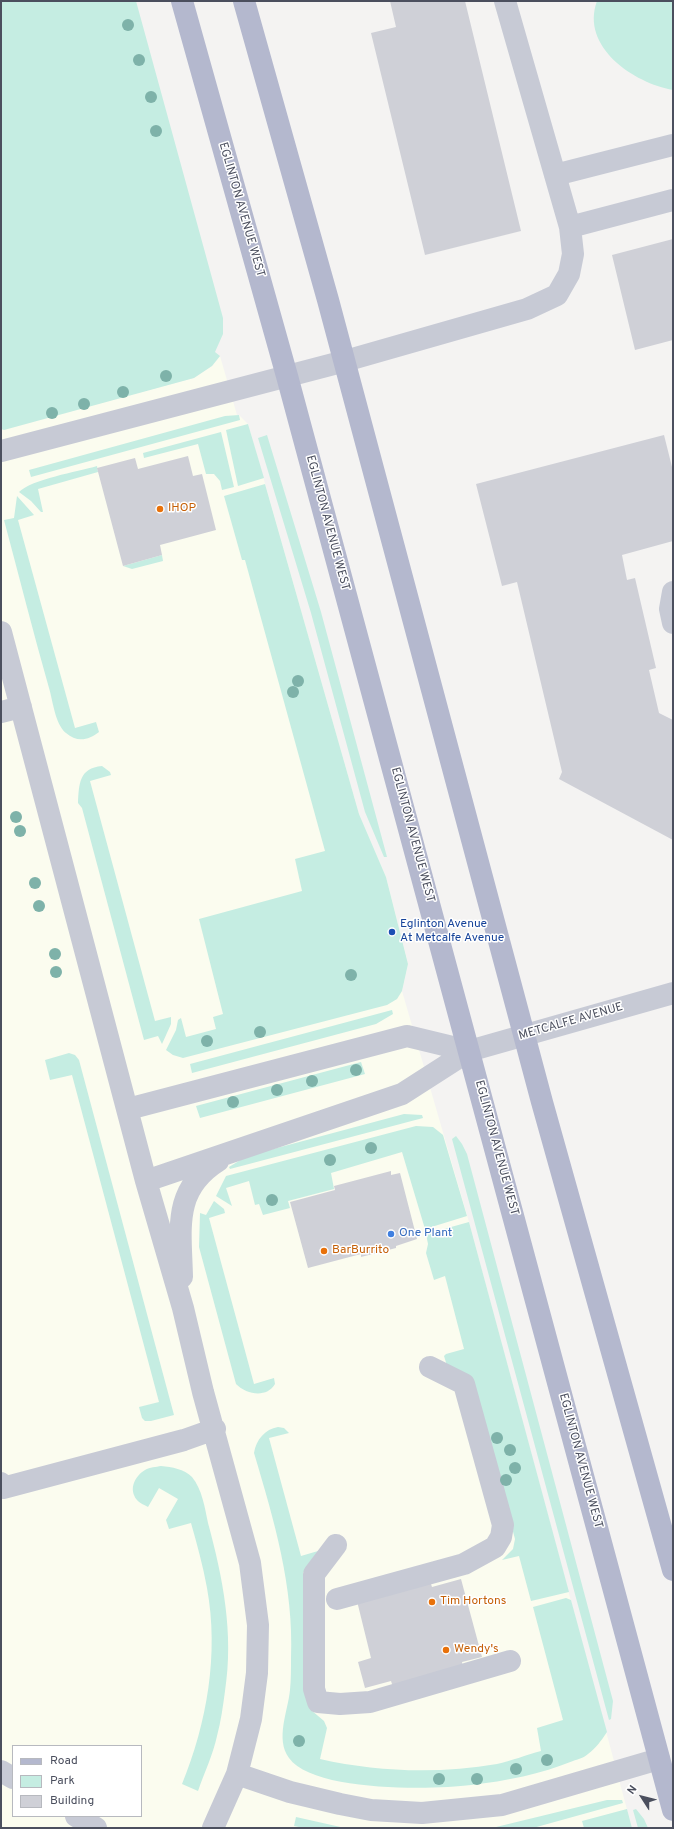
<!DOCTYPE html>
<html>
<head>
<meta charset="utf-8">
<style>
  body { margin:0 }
  #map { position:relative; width:674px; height:1829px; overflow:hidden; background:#f4f3f2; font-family:Overpass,sans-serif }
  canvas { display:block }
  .frame { position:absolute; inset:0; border:2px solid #4b4f5e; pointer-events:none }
  .legend { position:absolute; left:12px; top:1745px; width:130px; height:72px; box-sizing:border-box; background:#fff; border:1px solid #b7b9bf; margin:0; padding:5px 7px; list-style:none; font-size:12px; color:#4b4f5e }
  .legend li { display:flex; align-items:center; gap:8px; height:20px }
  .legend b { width:20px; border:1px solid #b7b9bf }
  .north { position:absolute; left:622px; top:1777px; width:40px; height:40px; -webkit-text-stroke:3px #fff; paint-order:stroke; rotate:306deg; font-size:11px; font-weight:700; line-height:16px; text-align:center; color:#4b4f5e }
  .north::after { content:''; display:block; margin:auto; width:14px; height:18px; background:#4b4f5e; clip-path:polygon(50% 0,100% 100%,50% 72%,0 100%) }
</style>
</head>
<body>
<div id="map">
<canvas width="674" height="1829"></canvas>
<div class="frame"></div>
<ul class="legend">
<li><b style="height:5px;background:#b4b8ce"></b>Road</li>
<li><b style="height:11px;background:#c5ede2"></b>Park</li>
<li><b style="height:11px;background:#cfd0d7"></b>Building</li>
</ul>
<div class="north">N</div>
</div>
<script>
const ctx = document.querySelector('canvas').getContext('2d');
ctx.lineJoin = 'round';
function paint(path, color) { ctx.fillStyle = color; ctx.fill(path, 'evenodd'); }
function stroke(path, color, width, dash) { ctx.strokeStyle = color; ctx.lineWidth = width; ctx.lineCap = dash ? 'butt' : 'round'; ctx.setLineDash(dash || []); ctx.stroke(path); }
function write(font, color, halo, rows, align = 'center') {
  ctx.font = font + ' Overpass,sans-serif'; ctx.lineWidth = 3; ctx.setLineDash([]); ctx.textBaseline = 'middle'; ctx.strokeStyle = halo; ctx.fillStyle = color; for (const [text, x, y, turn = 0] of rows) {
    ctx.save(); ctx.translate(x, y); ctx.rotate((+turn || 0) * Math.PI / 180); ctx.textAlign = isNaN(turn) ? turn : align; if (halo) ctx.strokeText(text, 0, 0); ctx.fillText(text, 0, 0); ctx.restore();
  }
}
paint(new Path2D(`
  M220,356l17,59h2l9,9 111,390 27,63 22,87 -6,27 67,231 163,606h-631v-1399l193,-51 18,-12zM13,1746h128v70h-128z`), '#fbfcef');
paint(new Path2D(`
  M1,1h135l87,317v16l-8,18 5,4 -8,10 -18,12 -190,52 -3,-1z
  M597,1h76v89c-39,-7 -93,-43 -76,-89z
  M239,415l1,5 -209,57 -2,-7 196,-54z
  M248,424l16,54 -26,8 -12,-56z
  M221,432l13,55 -12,3 -2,-9 -6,-7h-8l-8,-30 -54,14 -1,-5z
  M267,435l54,177 66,245h-3l-19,-45 -54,-199 -53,-175z
  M97,466l1,6 -60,17 5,23h-2l-10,-11 -12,-9c13,-13 58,-20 78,-26z
  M265,484l94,330 27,63 22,87 -6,27 -5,8 -10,6 -204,53 -10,-3 -7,-5 10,-20 2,-10 3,-2 5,19 30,-8 -3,-12 10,-3 -24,-95 103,-28 -7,-32 30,-8 -80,-291h-3l-18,-64z
  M17,496l17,19 -16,5 57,208 21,-6 3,10c-10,8 -22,11 -33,1 -11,-9 -13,-32 -17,-45 -16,-56 -30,-112 -45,-168l10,-2z
  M162,555l1,6 -31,8 -9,-3z
  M102,766l8,6 1,3 -21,6 65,240 16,-4v7l-9,20 -4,-8 -14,4 -62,-232 -4,-5c1,-19 1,-35 24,-37z
  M392,1010l1,4 -17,10 -184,49 -2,-9z
  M69,1053l6,2 4,5 95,355 -23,6h-6l-3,-3 -3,-11 20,-5 -87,-327 -22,5 -5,-20z
  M361,1062l4,12 -165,44 -4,-12z
  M404,1114l18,1 1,3 -193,51 -1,-2 18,-11z
  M416,1126l17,1 10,8 24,81 -42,13 -23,-77 -71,21 3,16 -46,12 2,7 -27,7 -4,-11 -4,1 -6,-24 -23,7 6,18 -16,-10 10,-20z
  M456,1136l6,8 5,10 146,547 -2,18 -2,1 -157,-581z
  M214,1201l10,8 1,4 -16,5 45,166 20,-6 1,6c-8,14 -28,11 -39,0l-37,-137 1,-34 6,2z
  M469,1222l100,370 -38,9 -12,-45 -17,4 11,-11 2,-10 -43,-160 -24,-10 -4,-13 2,-2 18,-5 -19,-73 -11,4 -8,-27 2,-9 -2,-10z
  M278,1427l6,1 5,5 -20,5 32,118 17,-5 -15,22 8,137 13,11 3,7 -7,31c57,13 119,15 177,5 14,-3 29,-9 44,-13l-4,-23 26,-8 -30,-113 33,-9 5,2 36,132c-6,9 -11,16 -19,22 -4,4 -10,5 -15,7 -32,13 -67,20 -102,24 -39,5 -158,7 -182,-27 -14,-19 -1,-47 1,-68 1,-10 1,-21 1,-32 3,-71 -17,-138 -37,-205 2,-13 11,-24 24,-26z
  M161,1466c11,1 23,3 31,11 10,12 13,31 16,46 15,55 26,111 17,168 -2,15 -4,30 -8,45 -4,19 -13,37 -19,55l-16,-7c25,-61 37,-130 25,-196 -4,-22 -10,-44 -16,-65l-22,6 -3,-9 12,-21 -19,-11 -11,19c-3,-2 -9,-4 -11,-7 -9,-11 -2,-24 8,-30 5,-3 11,-3 16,-4z
  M607,1800h15l1,3 -90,25h-41z
  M627,1809l5,19h-48l-2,-7z
  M636,1809l8,10 4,9h-10l-5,-18z
  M296,1817l49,11h-41l-10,-2z`), '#c5ede2');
paint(new Path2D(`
  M390,1h75l56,230 -96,24 -54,-222 25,-6z
  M673,239v101l-38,10 -23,-95z
  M664,435l9,36v70l-51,14 5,25 8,-2 21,90 -7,2 10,43 14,7v120l-114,-61 3,-7 -45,-190 -15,4 -26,-102z
  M188,456l5,20 9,-2 14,56 -56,15 2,10 -39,11 -26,-98 38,-10 3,11z
  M391,1171v4l9,-2 17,66 -21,7v2l-35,9v-3l-53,14 -18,-66 45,-12 -1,-4z
  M461,1579l21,78 -20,5 1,6 -70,19 -2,-6 -26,7 -7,-26 13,-4 -14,-57 73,-20 2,6z`), '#cfd0d7');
stroke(new Path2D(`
  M555,175l118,-30
  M570,227l103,-27
  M1,451l344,-90 182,-52 30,-14 12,-21 4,-20 -3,-27 -65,-226
  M673,592l-3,17 3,14
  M1,632l145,549 37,127 20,84 47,171 8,62 -1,48 -6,46 -14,55 -24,54
  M1,712l20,-5
  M128,1109l279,-73 62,15
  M146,1181l256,-87 67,-43 204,-58
  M182,1277c-1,-48 -10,-87 36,-116
  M1,1483l2,5 181,-48 31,-11
  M336,1545l-22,29v115l4,13 22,2 30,-2 140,-41
  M337,1599l127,-35 31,-17 6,-10 2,-12 -39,-141 -34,-17
  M1,1771l12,7
  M237,1774l53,18 50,12 31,6 51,3 80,-8 157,-46
  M76,1816l20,12`), '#c7cad5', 22);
stroke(new Path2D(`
  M182,1l105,375 386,1434
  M244,1l84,299 214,802 131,468`), '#b4b8ce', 22);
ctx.fillStyle = '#7eb2a9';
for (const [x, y] of [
  [128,25],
  [139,60],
  [151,97],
  [156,131],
  [166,376],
  [123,392],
  [84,404],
  [52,413],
  [298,681],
  [293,692],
  [16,817],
  [20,831],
  [35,883],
  [39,906],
  [55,954],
  [56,972],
  [351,975],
  [260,1032],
  [207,1041],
  [356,1070],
  [312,1081],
  [277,1090],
  [233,1102],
  [371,1148],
  [330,1160],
  [272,1200],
  [497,1438],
  [510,1450],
  [515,1468],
  [506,1480],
  [299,1741],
  [547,1760],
  [516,1769],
  [439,1779],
  [477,1779]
]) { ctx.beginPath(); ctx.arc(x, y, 6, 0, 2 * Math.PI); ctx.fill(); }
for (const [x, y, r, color] of [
  [160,509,4,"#e8710a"],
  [392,932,4,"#1a4fb4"],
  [391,1234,4,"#3f7fe0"],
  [324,1251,4,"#e8710a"],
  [432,1602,4,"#e8710a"],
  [446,1650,4,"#e8710a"]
]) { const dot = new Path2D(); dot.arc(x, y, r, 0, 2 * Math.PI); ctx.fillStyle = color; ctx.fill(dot); stroke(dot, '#fff', 1.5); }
write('12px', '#4b4f5e', '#fff', [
  ["EGLINTON AVENUE WEST",241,210,74],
  ["EGLINTON AVENUE WEST",327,523,75],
  ["EGLINTON AVENUE WEST",412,835,75],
  ["METCALFE AVENUE",571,1022,-16],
  ["EGLINTON AVENUE WEST",496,1148,75],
  ["EGLINTON AVENUE WEST",580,1461,75]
]);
write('12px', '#c56008', '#fff', [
  ["IHOP",168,509],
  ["BarBurrito",332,1251],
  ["Tim Hortons",440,1602],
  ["Wendy's",454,1650]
], 'left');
write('12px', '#164399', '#fff', [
  ["Eglinton Avenue",400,925],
  ["At Metcalfe Avenue",400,939]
], 'left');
write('12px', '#366cbe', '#fff', [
  ["One Plant",399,1234]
], 'left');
</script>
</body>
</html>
